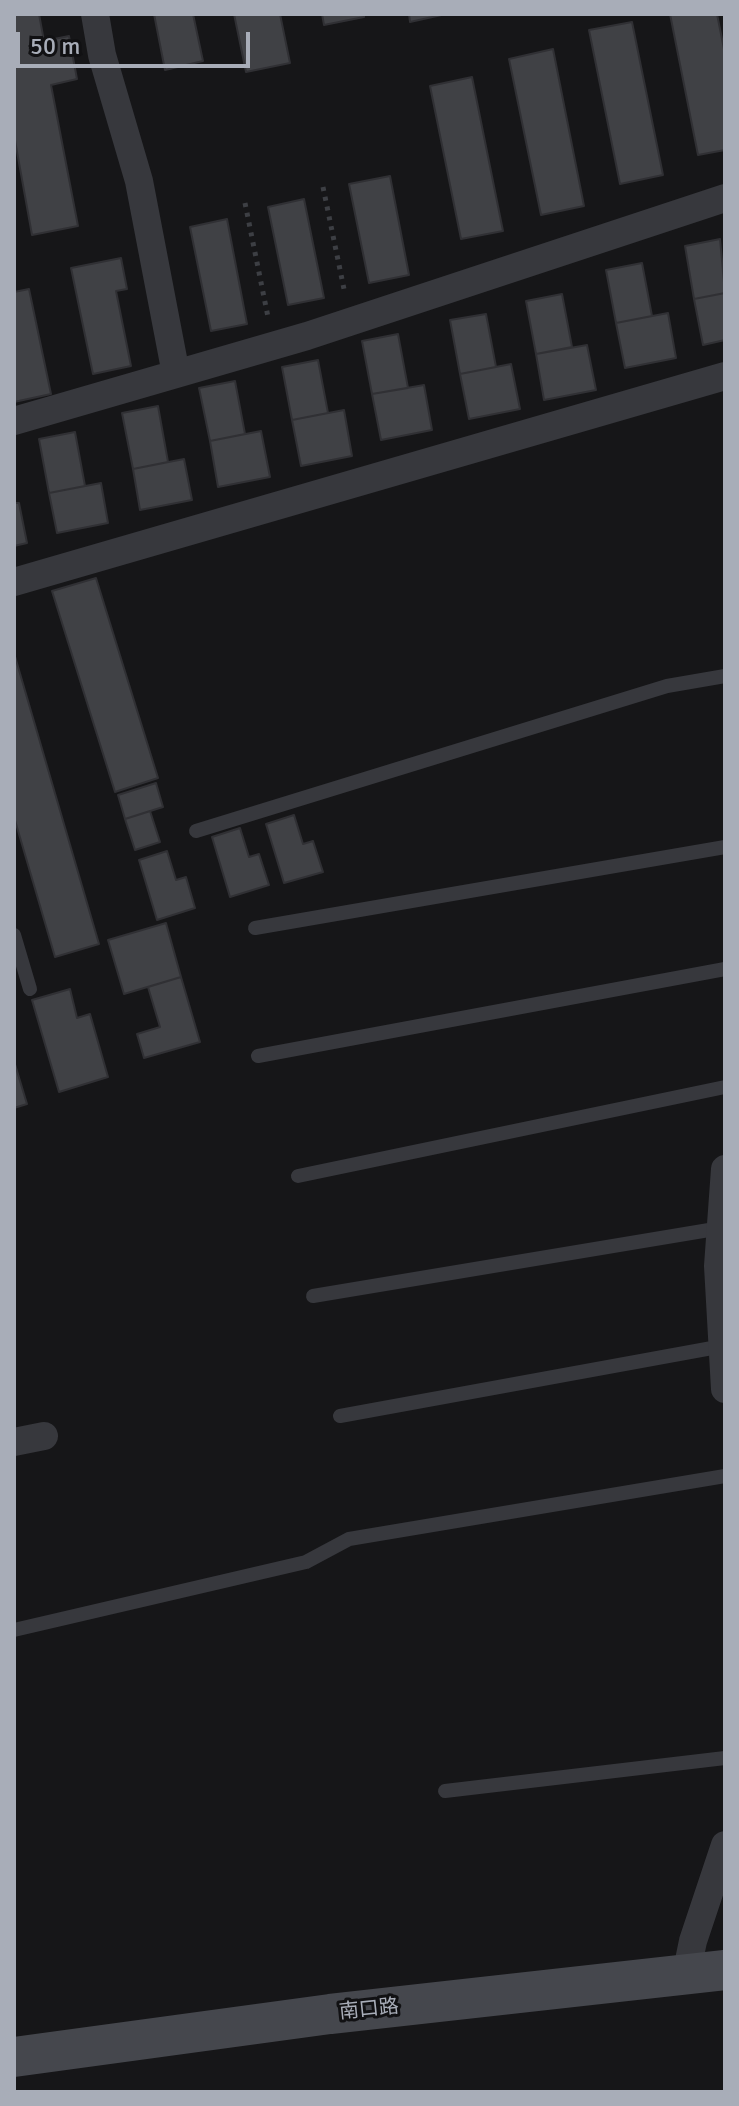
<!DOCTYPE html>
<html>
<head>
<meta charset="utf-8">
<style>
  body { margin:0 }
  #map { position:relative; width:739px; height:2106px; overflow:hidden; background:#161618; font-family:Signika,sans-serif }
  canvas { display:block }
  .frame { position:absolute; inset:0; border:16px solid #a8adb8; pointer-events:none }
  .scale { position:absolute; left:16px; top:32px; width:234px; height:36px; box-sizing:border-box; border:4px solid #a8adb8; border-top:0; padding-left:10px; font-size:24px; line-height:28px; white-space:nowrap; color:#a8adb8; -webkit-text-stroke:6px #111113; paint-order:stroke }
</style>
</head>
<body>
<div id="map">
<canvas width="739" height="2106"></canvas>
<div class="frame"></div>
<div class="scale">50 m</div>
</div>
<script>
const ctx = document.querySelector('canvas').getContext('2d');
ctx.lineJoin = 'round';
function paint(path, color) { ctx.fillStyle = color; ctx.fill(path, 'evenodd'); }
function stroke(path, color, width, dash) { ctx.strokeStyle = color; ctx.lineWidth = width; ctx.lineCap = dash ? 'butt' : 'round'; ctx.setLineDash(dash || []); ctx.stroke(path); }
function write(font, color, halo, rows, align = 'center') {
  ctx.font = font + ' Signika,"Noto Sans SC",sans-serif'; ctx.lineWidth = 6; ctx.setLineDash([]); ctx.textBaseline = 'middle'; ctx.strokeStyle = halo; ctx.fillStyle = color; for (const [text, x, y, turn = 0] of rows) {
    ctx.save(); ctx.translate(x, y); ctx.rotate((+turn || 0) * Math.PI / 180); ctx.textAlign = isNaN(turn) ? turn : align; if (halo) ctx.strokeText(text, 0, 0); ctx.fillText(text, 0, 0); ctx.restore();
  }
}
const building = new Path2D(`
  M14,14h25l5,27 25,-5 8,43 -26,6 27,141 -46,9 -18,-100z
  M154,14h39l10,47 -38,9z
  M234,14h46l10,49 -44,9z
  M322,14h42v3l-40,8z
  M409,14h37l-36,8z
  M670,14h47l8,40v96l-27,5z
  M632,22l31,153 -43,9 -31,-154z
  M553,49l31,157 -43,9 -32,-156z
  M472,77l31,154 -42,8 -31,-153z
  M390,176l19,99 -40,8 -20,-99z
  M304,199l20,99 -36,7 -20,-98z
  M227,219l20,105 -36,7 -21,-104z
  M720,239l5,54 -31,6 -9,-53z
  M121,258l6,31 -11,2 15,75 -38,8 -22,-106z
  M642,263l10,53 -36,7 -10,-53z
  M29,289l22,105 -37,8v-110z
  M725,293v47l-22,5 -9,-46z
  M562,294l10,53 -36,7 -10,-53z
  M668,313l8,45 -51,10 -9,-45z
  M486,314l10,53 -36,7 -10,-54z
  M398,334l10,54 -36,6 -10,-53z
  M587,345l9,45 -52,10 -8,-46z
  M318,360l10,53 -36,7 -10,-53z
  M511,364l9,45 -51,10 -9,-45z
  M235,381l10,53 -35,7 -11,-53z
  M424,385l8,45 -51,10 -9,-46z
  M158,406l10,56 -35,7 -11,-56z
  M344,410l8,46 -51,10 -9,-46z
  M261,431l9,46 -52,10 -8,-46z
  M75,432l10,54 -36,7 -10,-54z
  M184,459l8,41 -52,10 -7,-41z
  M101,483l7,40 -51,10 -8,-40z
  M14,503h5l8,40 -13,3z
  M96,578l62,200 -43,14 -63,-201z
  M14,653l85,291 -44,13 -41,-140z
  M156,783l7,24 -38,12 -7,-24z
  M150,811l10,31 -25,8 -10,-31z
  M294,815l9,29 10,-3 10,31 -39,11 -18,-59z
  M240,828l9,29 10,-3 10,31 -39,12 -18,-60z
  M167,851l9,29 10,-3 9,31 -38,12 -18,-60z
  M166,923l15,54 -57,17 -16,-54z
  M181,977l19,65 -56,16 -7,-24 23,-7 -12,-40z
  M70,989l7,29 13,-4 18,63 -49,15 -27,-92z
  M14,1061l13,43 -13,4z`);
paint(building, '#404145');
stroke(building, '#303034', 2);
stroke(new Path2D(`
  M323,187l22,107
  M245,203l23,114`), '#3d3f44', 5, [4, 6]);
stroke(new Path2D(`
  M196,831l471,-145 58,-10
  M255,928l470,-81
  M14,935l16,54
  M258,1056l467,-87
  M298,1176l427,-89
  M313,1296l408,-68
  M340,1416l383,-70
  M14,1630l292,-68 43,-23 376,-63
  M445,1791l280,-33`), '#37383d', 14);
stroke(new Path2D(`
  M95,14l7,41 37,126 37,193
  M14,421l293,-85 418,-138
  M14,582l711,-206
  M725,1169l-7,97 7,123
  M14,1442l30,-6
  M686,1975l7,-34 32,-96`), '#37383d', 28);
stroke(new Path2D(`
  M14,2057l316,-43 395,-44`), '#45474d', 40);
write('20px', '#a8adb8', '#111113', [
  ["南口路",369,2010,-6]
]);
</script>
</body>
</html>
